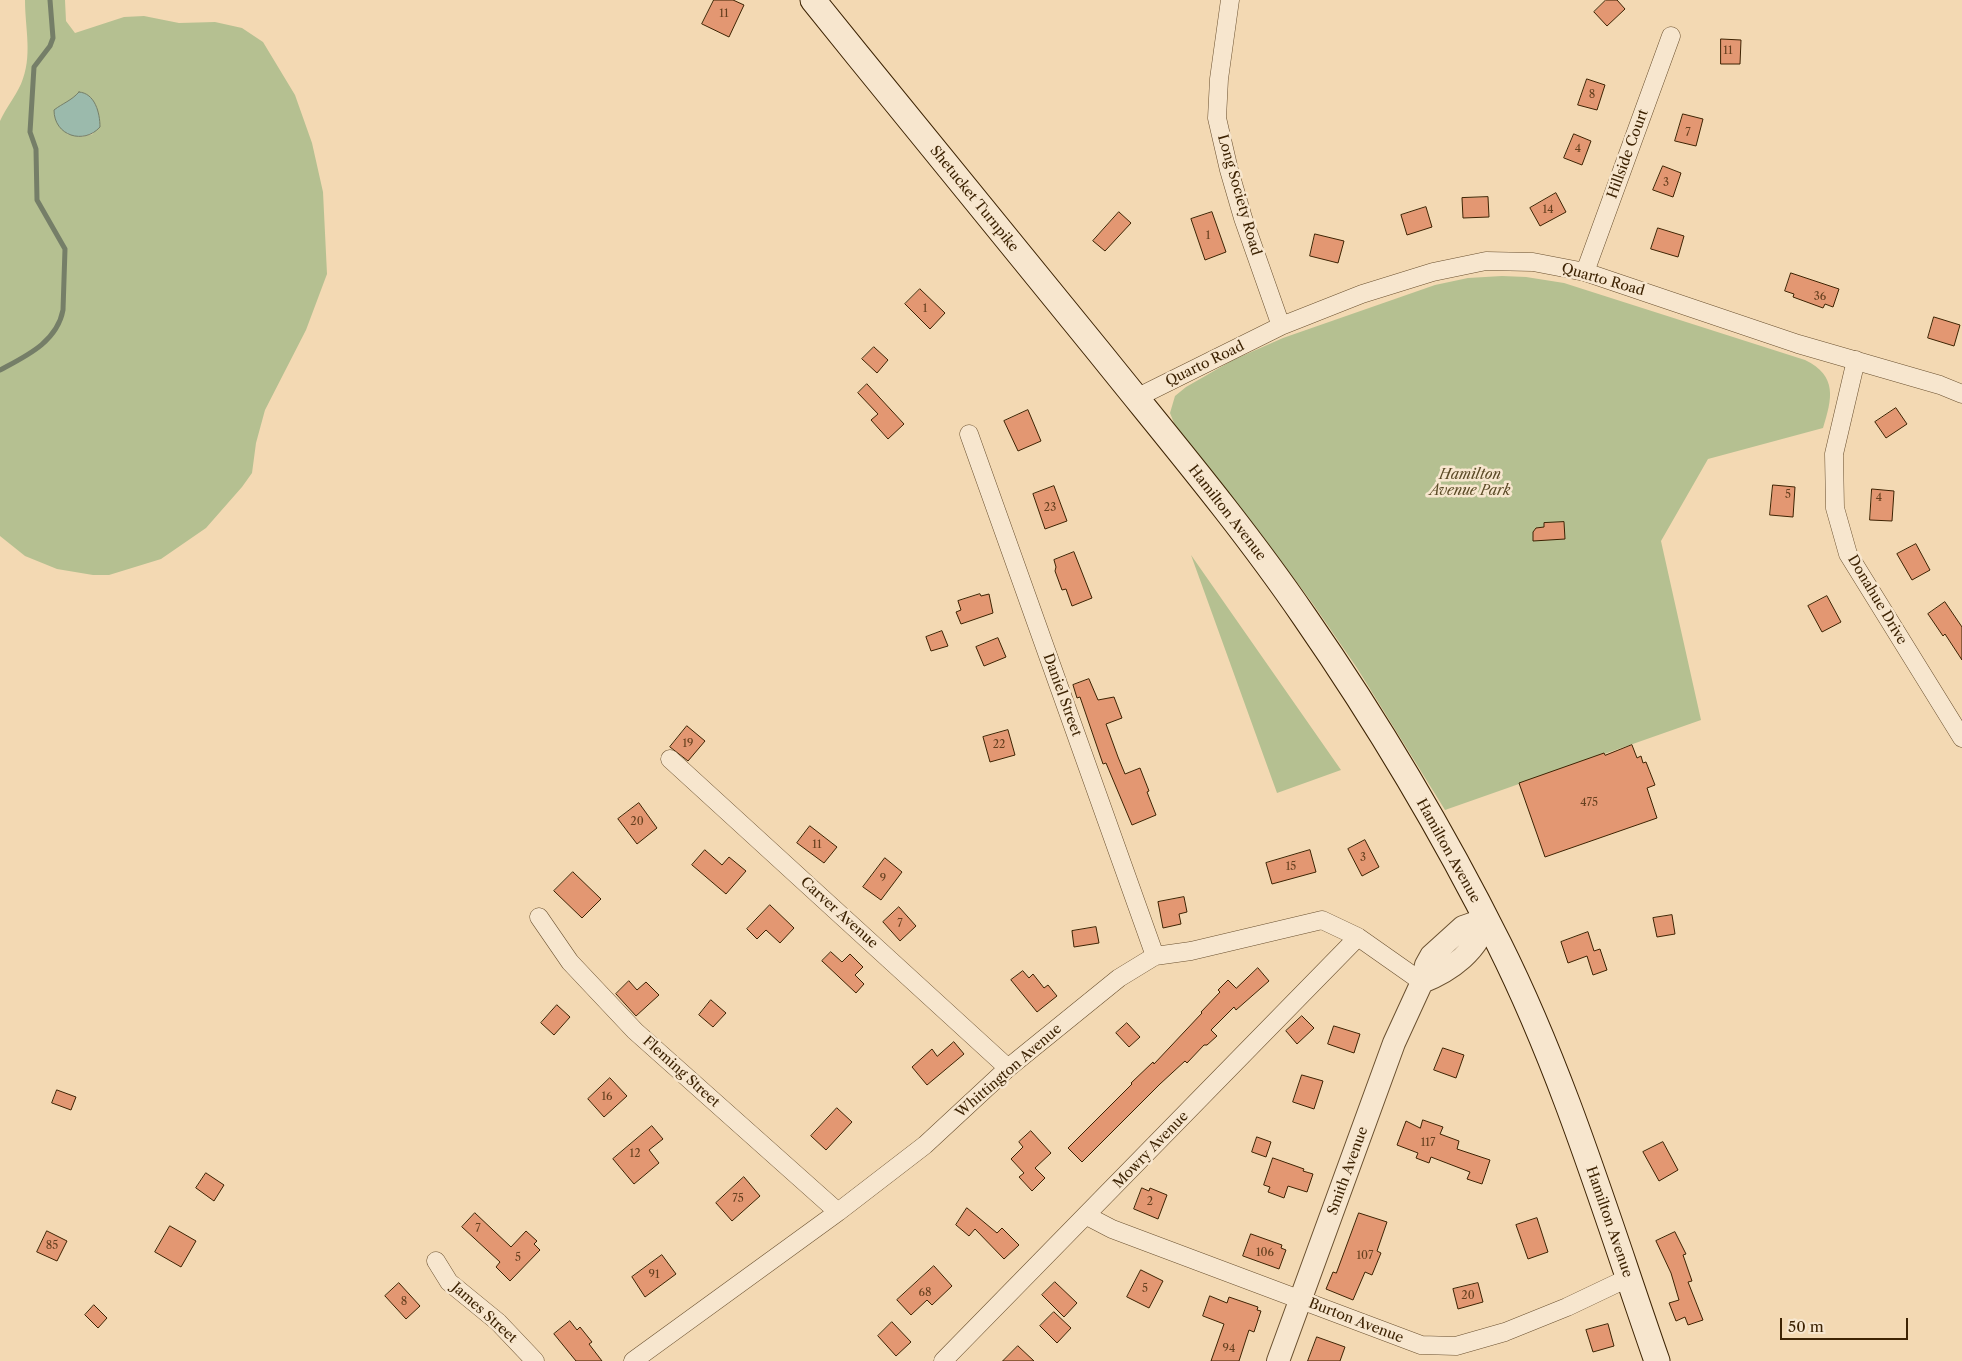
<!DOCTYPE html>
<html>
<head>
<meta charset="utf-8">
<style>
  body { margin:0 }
  #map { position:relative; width:1962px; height:1361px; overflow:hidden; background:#f3d9b3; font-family:"Libre Caslon Text",serif }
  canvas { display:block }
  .scale { position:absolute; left:1780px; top:1318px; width:128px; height:22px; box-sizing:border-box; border:2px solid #3d2303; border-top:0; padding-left:6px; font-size:15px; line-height:18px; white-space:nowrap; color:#3d2303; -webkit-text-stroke:4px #f7e6ce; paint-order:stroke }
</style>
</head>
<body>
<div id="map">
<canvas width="1962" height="1361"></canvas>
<div class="scale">50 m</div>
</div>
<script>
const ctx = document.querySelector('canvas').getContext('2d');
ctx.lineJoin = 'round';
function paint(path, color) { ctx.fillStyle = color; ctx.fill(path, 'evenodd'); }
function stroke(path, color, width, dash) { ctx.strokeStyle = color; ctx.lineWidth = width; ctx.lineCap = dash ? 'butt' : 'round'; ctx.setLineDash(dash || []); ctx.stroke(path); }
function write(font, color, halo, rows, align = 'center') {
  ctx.font = font + ' "Libre Caslon Text",serif'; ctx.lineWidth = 5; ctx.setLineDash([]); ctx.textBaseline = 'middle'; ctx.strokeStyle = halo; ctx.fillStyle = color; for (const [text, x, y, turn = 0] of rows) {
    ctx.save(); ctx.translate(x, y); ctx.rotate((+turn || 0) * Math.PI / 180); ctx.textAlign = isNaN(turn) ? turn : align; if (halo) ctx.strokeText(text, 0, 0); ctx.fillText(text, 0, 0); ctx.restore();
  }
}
paint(new Path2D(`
  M25,0h40l1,21 9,12 49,-16 20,-1 35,7 36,-1 27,6 21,14 32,53 17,48 11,49 4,82 -21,56 -41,80 -9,33 -4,30 -10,14 -36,41 -45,31 -52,16h-16l-36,-6 -32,-13 -25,-20v-415c6,-13 15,-24 21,-37 12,-28 4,-55 4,-84zM83,93l7,4 7,11 -4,26 -12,3 -14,-3 -6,-29 10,-3z
  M1502,276l24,1 38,6 241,77c33,16 27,39 18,68l-115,31 -47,82 40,179 -256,90 -88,-142 -44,-64 -52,-70 -85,-106 -6,-15 5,-17 11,-9 47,-27 50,-22 152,-53 33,-7z
  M1191,555l150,215 -64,23z`), '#b5c091');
const water = new Path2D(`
  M79,92c16,1 21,21 21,35 -16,18 -46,9 -46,-17 9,-7 17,-9 25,-18z`);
paint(water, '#9bbaac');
stroke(water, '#757e68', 1);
stroke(new Path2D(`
  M0,370c26,-14 57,-28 63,-60l2,-61 -28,-49 -1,-51 -6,-17 4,-65 16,-21 3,-8 -3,-38`), '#757e68', 5);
const building = new Path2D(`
  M714,0h19l11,5 -15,32 -27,-13z
  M1606,0h11l8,9 -18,17 -13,-14z
  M1721,39l20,1 -1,24h-19z
  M1587,79l18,6 -8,25 -19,-5z
  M1683,114l20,5 -7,27 -21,-5z
  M1574,134l17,7 -9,24 -18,-7z
  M1663,166l18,7 -8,24 -20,-7z
  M1556,193l10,19 -26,14 -10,-18z
  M1488,197l1,20 -26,1 -1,-20z
  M1426,207l6,20 -25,8 -6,-20z
  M1119,212l12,11 -26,28 -12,-10z
  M1212,212l14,40 -21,8 -14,-41z
  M1658,228l26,8 -6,21 -27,-8z
  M1315,234l29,7 -6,22 -28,-7z
  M1791,273l48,16 -6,18 -8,-3 -2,4 -30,-11 1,-3 -9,-3z
  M920,289l25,24 -15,16 -25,-25z
  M1934,317l26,8 -6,21 -26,-8z
  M874,347l14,13 -11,13 -15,-14z
  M867,384l37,40 -16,15 -17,-19 7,-6 -20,-21z
  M1896,408l11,16 -21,14 -11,-16z
  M1028,410l13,31 -23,10 -14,-30z
  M1773,485l22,2 -2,30 -23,-2z
  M1054,486l13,35 -22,8 -12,-35z
  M1872,489l22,2 -2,30 -22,-1z
  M1564,522l1,17 -32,2v-9l3,-4 8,-1v-4z
  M1916,544l14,26 -18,10 -15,-26z
  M1074,552l18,46 -20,8 -6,-17 -4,1 -7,-19 1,-4 -2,-7z
  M980,594l1,2 8,-2 4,19 -32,11 -5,-12 5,-2 -3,-9z
  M1827,596l14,26 -19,10 -14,-26z
  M1945,602l17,25v33l-17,-26 -2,2 -15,-22z
  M942,631l6,15 -17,5 -5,-14z
  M998,638l8,19 -22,9 -8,-19z
  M1089,679l9,21 16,-3 8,21 -16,6 12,33 7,17 15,-6 9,23 -2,1 9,23 -24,10 -26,-62 -3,1 -23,-67 -3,1 -4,-13z
  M687,726l18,15 -17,20 -18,-14z
  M1008,730l7,25 -25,7 -7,-25z
  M1632,745l5,13 4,-2 2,7 3,-1 9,23 -8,3 10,30 -112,39 -26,-74 85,-30 1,2z
  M639,803l18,25 -20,16 -19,-25z
  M810,826l27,21 -13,16 -27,-20z
  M1365,840l14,27 -17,9 -14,-27z
  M705,850l17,15 7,-8 17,14 -20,23 -34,-29z
  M1310,850l6,22 -44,12 -6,-21z
  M885,858l17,14 -21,28 -18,-13z
  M573,872l28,27 -19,19 -28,-27z
  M1184,897l3,15 -8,2 2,10 -18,4 -5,-26z
  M770,905l24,23 -14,15 -14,-13 -9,9 -10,-10z
  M899,907l17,19 -16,15 -17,-19z
  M1672,915l3,19 -18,3 -4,-19z
  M1096,927l3,16 -25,4 -2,-16z
  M1588,932l6,19 6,-2 7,21 -14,5 -6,-19 -19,7 -7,-21z
  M831,952l11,10 8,-8 13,13 -8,8 9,9 -8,9 -34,-32z
  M1258,968l11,13 -33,29 -2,-3 -23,23 6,6 -10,9h-3l-17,18 -2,-2 -25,23 -78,78 -14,-14 64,-64 -1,-1 22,-21 1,2 48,-51 -1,-1 19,-20 -2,-2 10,-10 8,8z
  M1023,971l6,7 4,-4 11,14 4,-3 9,11 -20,16 -26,-32z
  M629,981l8,9 9,-8 13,13 -23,21 -20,-22z
  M711,1000l15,13 -13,14 -14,-12z
  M557,1005l13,12 -16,18 -13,-12z
  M1302,1016l12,12 -17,16 -11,-13z
  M1127,1023l13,14 -11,10 -13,-14z
  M1334,1026l26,8 -6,19 -26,-9z
  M954,1042l10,12 -37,31 -15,-18 20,-18 5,7z
  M1443,1048l21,7 -8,23 -22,-8z
  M1302,1075l21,6 -9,28 -21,-7z
  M610,1078l17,18 -23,21 -16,-18z
  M57,1090l19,7 -5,13 -19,-7z
  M837,1108l15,14 -26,28 -15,-14z
  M1423,1120l20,7 -3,7 19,7 -2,8 33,11 -8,24 -15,-5 3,-7 -39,-15 -2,6 -13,-5 2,-5 -21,-8 9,-24 14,7z
  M652,1126l11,13 -14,11 10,13 -25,21 -21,-25z
  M1031,1131l20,22 -16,15 10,10 -13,13 -13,-14 5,-4 -13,-14 12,-12 -4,-5z
  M1257,1137l14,5 -5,15 -14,-5z
  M1663,1142l15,28 -19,11 -16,-29z
  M1273,1158l31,11 -1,2 10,3 -6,18 -19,-6 -4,12 -16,-6 2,-5 -6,-2z
  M206,1173l18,12 -10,16 -18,-13z
  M744,1177l16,19 -28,25 -16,-18z
  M1142,1188l7,3 1,-3 17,7 -9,24 -24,-10z
  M967,1208l30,25 5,-5 17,17 -15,14 -29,-30 -6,7 -13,-11z
  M475,1213l36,34 15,-16 11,10 -3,3 6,6 -30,31 -14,-14 4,-5 -38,-35z
  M1359,1213l28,9 -10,29 4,2 -9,22 -7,-3 -12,28 -27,-11 7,-17 3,1z
  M1537,1218l11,34 -20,7 -12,-34z
  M170,1226l26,15 -15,26 -26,-15z
  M47,1231l20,10 -10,20 -20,-9z
  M1675,1232l11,22 -3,1 9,26 -4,1 15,38 -15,5 -3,-8 -9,4 -7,-18 10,-3 -8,-27 -15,-32z
  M1251,1234l31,11 -1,3 5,2 -7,19 -36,-13z
  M662,1255l14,19 -31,23 -13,-20z
  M934,1266l18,20 -20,19 -5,-5 -16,15 -14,-15z
  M1141,1270l22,11 -14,27 -22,-11z
  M1055,1282l22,21 -13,14 -22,-22z
  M399,1283l21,23 -14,13 -21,-23z
  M1478,1283l5,19 -25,7 -5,-20z
  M1210,1296l17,7 2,-6 29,10 -1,3 4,1 -7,21 -5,-2 -10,31h-28l13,-37 -21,-8z
  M94,1305l13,13 -9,10 -13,-13z
  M1054,1312l17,16 -14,15 -17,-17z
  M570,1321l7,9 3,-3 12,15 -3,2 13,17h-26l-22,-27z
  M892,1322l19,20 -15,14 -18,-20z
  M1608,1324l6,22 -21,6 -7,-22z
  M1317,1337l28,10 -5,14h-32z
  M1018,1346l16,15h-31z`);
paint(building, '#e39772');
stroke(building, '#3d2303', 1);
const minor = new Path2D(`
  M1230,0l-11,79 -2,39 12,52 14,48 38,108
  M1585,272l86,-236
  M1856,360l-22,94 1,54 13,46 114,184
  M1136,398l145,-72 81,-32 71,-22 53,-11 47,1 52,10 213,72 142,41 22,9
  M969,434l186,522
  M670,759l338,309
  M539,917l31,45 65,69 203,181
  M1087,1216l25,13 309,116 35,1 49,-14 62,-25 61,-29
  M436,1261l13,21 49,40 37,39
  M633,1361l205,-149 87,-67 83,-77 111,-90 36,-22 36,-5 131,-31 36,17 64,45
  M943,1361l415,-424`);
const tertiary = new Path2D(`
  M1278,1361l116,-318 28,-61 4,-17 5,-9 32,-29 23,-8c-6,31 -36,52 -64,63`);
const secondary = new Path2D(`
  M813,0c95,118 191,235 287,353 69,86 141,171 204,263 72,104 138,214 195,328 66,132 109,277 158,417`);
stroke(minor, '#6a502f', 19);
stroke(tertiary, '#6a502f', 24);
stroke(secondary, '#3d2303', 27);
stroke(minor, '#f7e6ce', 18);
stroke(tertiary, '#f7e6ce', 22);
stroke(secondary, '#f7e6ce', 25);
write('11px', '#66401f', null, [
  ["11",724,14],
  ["11",1728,51],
  ["8",1592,95],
  ["7",1688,133],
  ["4",1578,149],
  ["3",1666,183],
  ["14",1548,210],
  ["1",1208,236],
  ["36",1820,297],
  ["1",925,309],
  ["5",1788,495],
  ["4",1879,498],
  ["23",1050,508],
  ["19",688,744],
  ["22",999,745],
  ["475",1589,803],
  ["20",637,822],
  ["11",817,845],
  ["3",1363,858],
  ["15",1291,867],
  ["9",883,879],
  ["7",900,924],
  ["16",607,1097],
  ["117",1428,1143],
  ["12",635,1154],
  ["75",738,1199],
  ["2",1150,1202],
  ["7",478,1229],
  ["85",52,1246],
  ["106",1265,1253],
  ["107",1365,1256],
  ["5",518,1258],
  ["91",654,1275],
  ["5",1145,1289],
  ["68",925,1293],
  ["20",1468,1296],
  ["8",404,1302],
  ["94",1229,1349]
]);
write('14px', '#3d2303', '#f7e6ce', [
  ["Hillside Court",1628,154,-70],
  ["Long Society Road",1239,195,74],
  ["Shetucket Turnpike",974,199,51],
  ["Quarto Road",1603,280,16],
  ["Quarto Road",1205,364,-26],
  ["Hamilton Avenue",1227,513,52],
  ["Donahue Drive",1877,600,59],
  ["Daniel Street",1062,695,70],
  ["Hamilton Avenue",1448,851,61],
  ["Carver Avenue",839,913,42],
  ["Whittington Avenue",1009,1071,-41],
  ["Fleming Street",681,1072,42],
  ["Mowry Avenue",1151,1150,-46],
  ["Smith Avenue",1348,1171,-70],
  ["Hamilton Avenue",1609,1222,71],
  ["James Street",484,1313,42],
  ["Burton Avenue",1356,1321,21]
]);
write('italic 14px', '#5b4a26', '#f7e6ce', [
  ["Hamilton",1470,475],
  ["Avenue Park",1470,491]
]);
</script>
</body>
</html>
